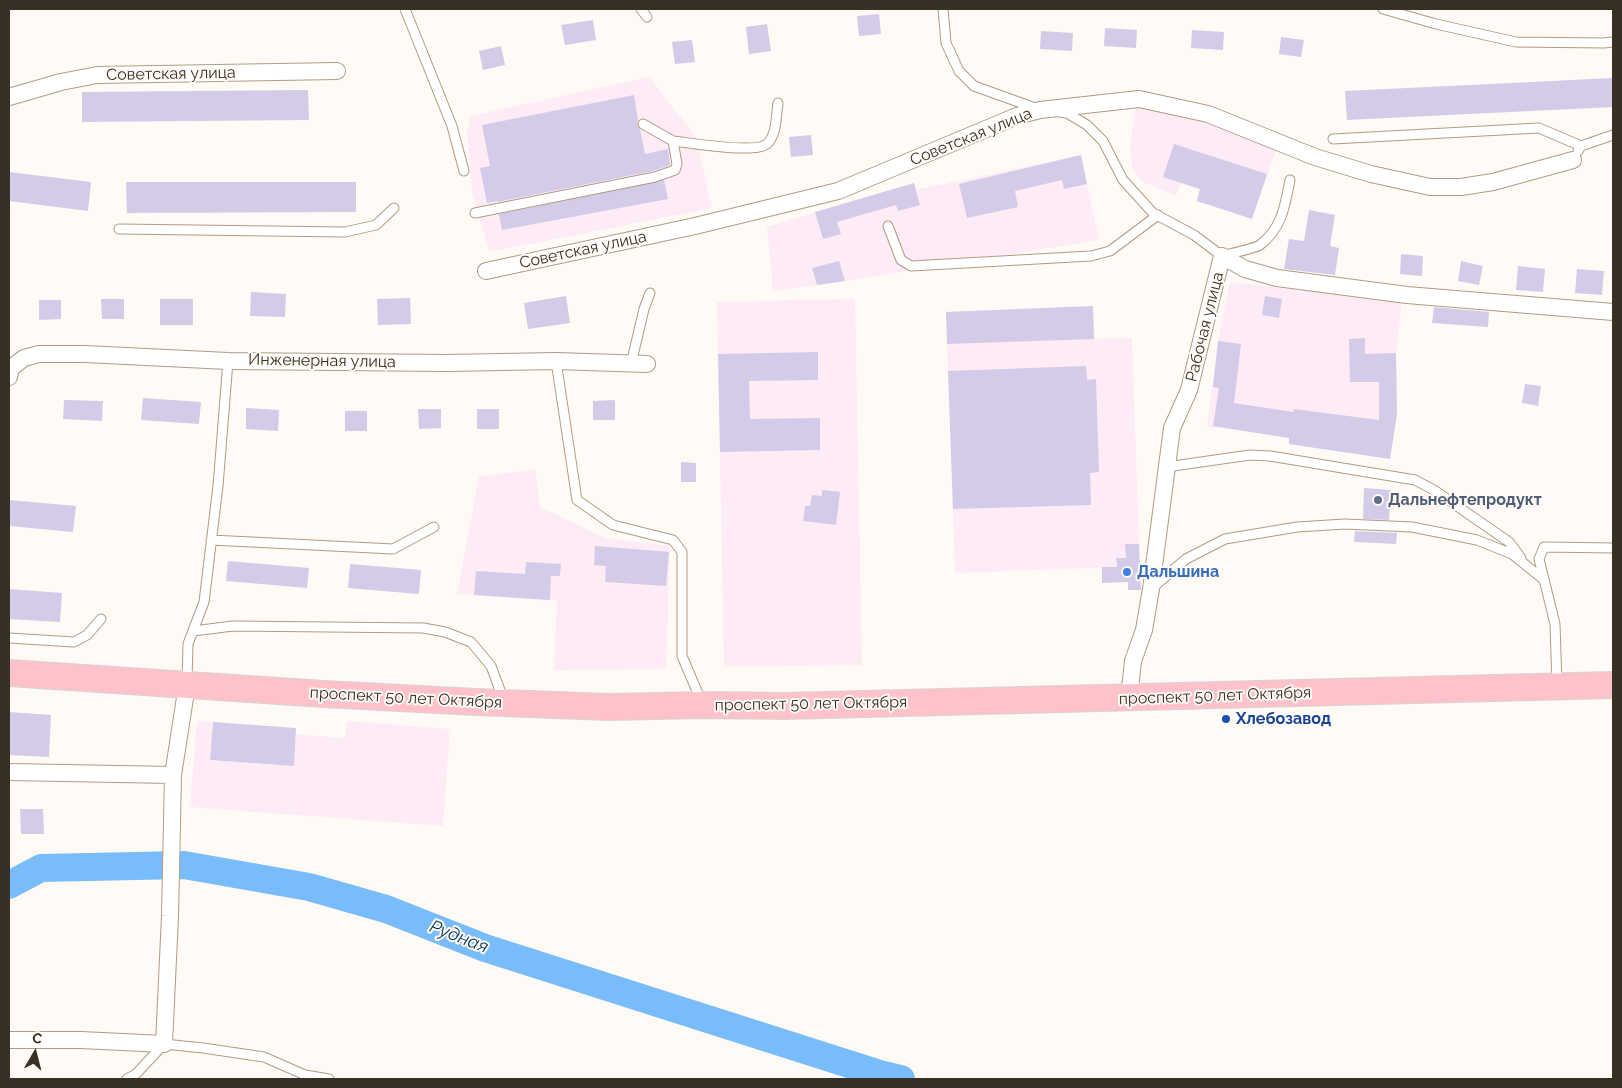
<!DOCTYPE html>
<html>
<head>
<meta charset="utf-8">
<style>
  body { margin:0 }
  #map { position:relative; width:1622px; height:1088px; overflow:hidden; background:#fffaf5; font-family:Raleway,sans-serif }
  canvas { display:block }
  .frame { position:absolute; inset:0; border:10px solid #382f25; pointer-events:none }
  .north { position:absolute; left:10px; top:1028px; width:50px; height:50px; -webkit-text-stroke:4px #fffaf5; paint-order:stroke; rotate:8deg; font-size:14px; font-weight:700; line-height:20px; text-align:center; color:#382f25 }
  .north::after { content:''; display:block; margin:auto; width:18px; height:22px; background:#382f25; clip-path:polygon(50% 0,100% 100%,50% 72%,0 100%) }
</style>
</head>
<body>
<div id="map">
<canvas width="1622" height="1088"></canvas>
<div class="frame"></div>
<div class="north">С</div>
</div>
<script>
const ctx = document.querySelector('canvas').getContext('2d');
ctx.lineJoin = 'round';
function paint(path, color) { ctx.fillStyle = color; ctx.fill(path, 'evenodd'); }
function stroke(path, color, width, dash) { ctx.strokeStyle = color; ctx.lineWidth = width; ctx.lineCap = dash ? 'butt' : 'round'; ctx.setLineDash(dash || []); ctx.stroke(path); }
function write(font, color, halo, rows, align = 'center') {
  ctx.font = font + ' Raleway,sans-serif'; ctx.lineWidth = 4; ctx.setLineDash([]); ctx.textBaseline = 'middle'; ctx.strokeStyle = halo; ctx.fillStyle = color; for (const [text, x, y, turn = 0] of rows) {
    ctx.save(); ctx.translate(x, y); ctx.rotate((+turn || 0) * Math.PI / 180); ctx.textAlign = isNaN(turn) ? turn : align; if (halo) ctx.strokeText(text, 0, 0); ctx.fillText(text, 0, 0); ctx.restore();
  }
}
paint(new Path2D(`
  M649,77l47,60 16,71 -223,44 -17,-61 -5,-59 4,-16z
  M1136,107h12l57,15 71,28 -24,69 -55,-18 3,-12 -19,-6 -5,13 -35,-15 -9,-14 -2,-20z
  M1081,155l18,85 -254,41 -72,10 -6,-64 147,-44 2,7z
  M1230,282l172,20 -6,51 1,61 -7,45 -101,-15v-6l-82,-12 11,-85z
  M855,299l7,366 -138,2 -7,-365z
  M1093,306l2,33 37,-1 7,206h-14l1,14h-10l1,9 -162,6 -9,-261z
  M535,469l5,38 65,31 65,8 -4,123 -112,1 3,-69 -100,-7 22,-117z
  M197,721l16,1 -3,38 83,6 3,-32 49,4 2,-17 103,8 -7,97 -253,-19z`), '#fdebf6');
stroke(new Path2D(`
  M9,885l32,-17 143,-3 125,22 77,22 99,39 395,126 21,5`), '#79bcfa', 28);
paint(new Path2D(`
  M879,14l2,20 -22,2 -2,-20z
  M593,20l3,20 -31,5 -4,-20z
  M767,24l4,27 -22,3 -3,-27z
  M1105,28l32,2 -1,18 -32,-2z
  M1192,30l32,2 -1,18 -32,-2z
  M1041,31l32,2 -1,18 -32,-2z
  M1281,37l23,3 -3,17 -22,-3z
  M692,40l3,22 -20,2 -3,-22z
  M501,46l4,19 -22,5 -4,-19z
  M1613,78v29l-266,13 -2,-29z
  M308,90l1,30 -227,2v-30z
  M634,95l4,25 -1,5 3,4 5,25 23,-5 2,16 -17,6 -156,31v-1l-10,2 -7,-35 10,-2 -8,-41z
  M811,135l2,20 -22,2 -2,-20z
  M1174,144l93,30 -15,45 -55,-18 3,-12 -37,-12z
  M1081,155l6,29 -23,5 -2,-9 -47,11 3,16 -51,11 -8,-34z
  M9,172l82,10 -3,29 -79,-10z
  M664,180l4,19 -166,31 -3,-16z
  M126,182h230v30l-229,1z
  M914,183l6,22 -22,6 -2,-6 -59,17 4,12 -18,5 -8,-27z
  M1309,210l26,5 -5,31 9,2 -4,27 -51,-6 5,-30 15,2z
  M1401,254l22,2 -1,20 -22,-2z
  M839,261l6,20 -28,4 -5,-17z
  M1461,261l22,5 -4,19 -21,-4z
  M1518,266l27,3 -2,23 -27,-2z
  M1577,269l27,2 -2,24 -27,-2z
  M251,292l35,2 -1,23 -35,-1z
  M566,296l4,27 -42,6 -4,-26z
  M1265,296l17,3 -3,19 -17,-3z
  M410,298l1,26 -33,1 -1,-26z
  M101,299h23v20h-22z
  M160,299h33v26h-33z
  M39,300h22v19l-22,1z
  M1093,306l1,33 -147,5 -1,-32z
  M1434,307l55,5 -1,15 -56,-4z
  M1365,338v16l31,-1 1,61 -7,45 -101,-15v-6l-76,-12 6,-38 -6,-1 5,-46 23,3 -7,59 59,9 1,-3 85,11v-38h-29l-1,-43z
  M818,352v28l-69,1 1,38 70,-1v32l-100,2 -2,-98z
  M1086,366l1,14 9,-1 3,93 -9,1 1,32 -138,4 -5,-138z
  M1525,384l16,2 -3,20 -16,-3z
  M143,398l58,4 -2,22 -58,-4z
  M64,400l39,1 -1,20 -39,-2z
  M615,400v20h-22v-19z
  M246,408l33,2 -1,21 -32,-2z
  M418,409h23v19l-22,1z
  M477,409h22v20h-22z
  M345,411h22v20h-22z
  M681,462l15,1v19h-15z
  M1364,488l27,2 -2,30 -26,-1z
  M822,490l18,2 -4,33 -33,-4 2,-15h5l2,-11 10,1z
  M9,500l67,6 -3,26 -64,-6z
  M1355,531l42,2 -1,11 -42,-2z
  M1125,544h14l2,46h-13v-8l-26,1v-16h15l-1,-9h10z
  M595,546l74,6 -3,34 -61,-4 1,-16 -12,-1z
  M228,561l81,7 -2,20 -81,-7z
  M526,562l35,2 -1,12h-9l-1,24 -76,-5 2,-24 49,3z
  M350,564l71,6 -2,24 -71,-6z
  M9,589l53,4 -2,29 -51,-3z
  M9,712l42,3 -2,42 -40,-2z
  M213,722l83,6 -2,38 -84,-6z
  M20,809h23l1,25h-23z`), '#d4cbe9');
const service = new Path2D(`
  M405,9l47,117 12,45
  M641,9l6,8
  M943,9l3,34 13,28 15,15 64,23
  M1383,9l53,15 80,18 88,1 9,-1
  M1059,112l8,1 20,12 16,16 20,39 30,33 41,22 28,21c7,-2 34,-8 38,-11 22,-17 25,-39 30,-65
  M1333,139l206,-11 42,18
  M673,141c18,2 82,13 94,3 10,-9 9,-29 11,-41
  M1578,151l3,-5 32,-11
  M475,213l180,-36 20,-7 2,-6 -4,-23 -30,-17
  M888,226l13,34 10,6 180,-10 19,-5 48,-36
  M119,229l226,3 31,-7 18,-17
  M556,361l21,139 36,25 60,15 9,12v104l20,47
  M631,364l13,-55 6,-16
  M1166,467l84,-12 20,1 145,24 19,10 75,52 12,16
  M211,540l182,9 41,-22
  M1151,589l35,-30 39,-20 72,-12 48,-3 67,3 65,13 35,14 31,25
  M193,631l40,-5 190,2 22,4 26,10 20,24 13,35
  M9,638l65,4 13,-7 14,-16
  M187,682l1,-38 16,-42 14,-116 10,-125
  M1557,685l-2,-61 -16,-65 5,-12 69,1
  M127,1079l9,-5 28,-30 39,4 61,9 41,18 24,4`);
const minor = new Path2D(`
  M9,97l52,-15 36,-7 240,-4
  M486,271l209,-45 143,-35 179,-75 23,-6 99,-11 69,15 107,43 56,17 59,13h31l32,-5 80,-22
  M9,377l2,-9 13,-10 15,-4h46l143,7 219,2 109,-2 91,3
  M1129,698l4,-37 11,-31 7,-41 21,-161 17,-38 33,-134 23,13 32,9 130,17 206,17
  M9,772l164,3 14,-90
  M9,1040h72l83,4 6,-128 3,-141`);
const primary = new Path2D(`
  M9,673l315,21 152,8 133,5 95,-2 81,1 828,-21`);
stroke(service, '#b19b83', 11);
stroke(minor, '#b19b83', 18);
stroke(primary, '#d7d5d3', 28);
stroke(service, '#fff', 9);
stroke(minor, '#fff', 16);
stroke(primary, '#ffc1ca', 26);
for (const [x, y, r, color] of [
  [1378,500,5,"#5c6f8a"],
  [1127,572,5,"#3f7fe0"],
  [1226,719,5,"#1a4fb4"]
]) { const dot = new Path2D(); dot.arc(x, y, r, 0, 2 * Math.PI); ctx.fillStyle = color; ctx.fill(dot); stroke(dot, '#fffaf5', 2); }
write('16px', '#382f25', '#fffaf5', [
  ["Советская улица",171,74,-1],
  ["Советская улица",971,137,-22],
  ["Советская улица",583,250,-12],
  ["Рабочая улица",1205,327,-76],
  ["Инженерная улица",322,361,1],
  ["проспект 50 лет Октября",1215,696,-2],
  ["проспект 50 лет Октября",406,698,3],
  ["проспект 50 лет Октября",811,704,-1]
]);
write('bold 16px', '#4e5e75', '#fffaf5', [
  ["Дальнефтепродукт",1388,500]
], 'left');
write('bold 16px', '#366cbe', '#fffaf5', [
  ["Дальшина",1137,572]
], 'left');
write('bold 16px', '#164399', '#fffaf5', [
  ["Хлебозавод",1236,719]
], 'left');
write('italic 18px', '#02365d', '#fffaf5', [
  ["Рудная",459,937,21]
]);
</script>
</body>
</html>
